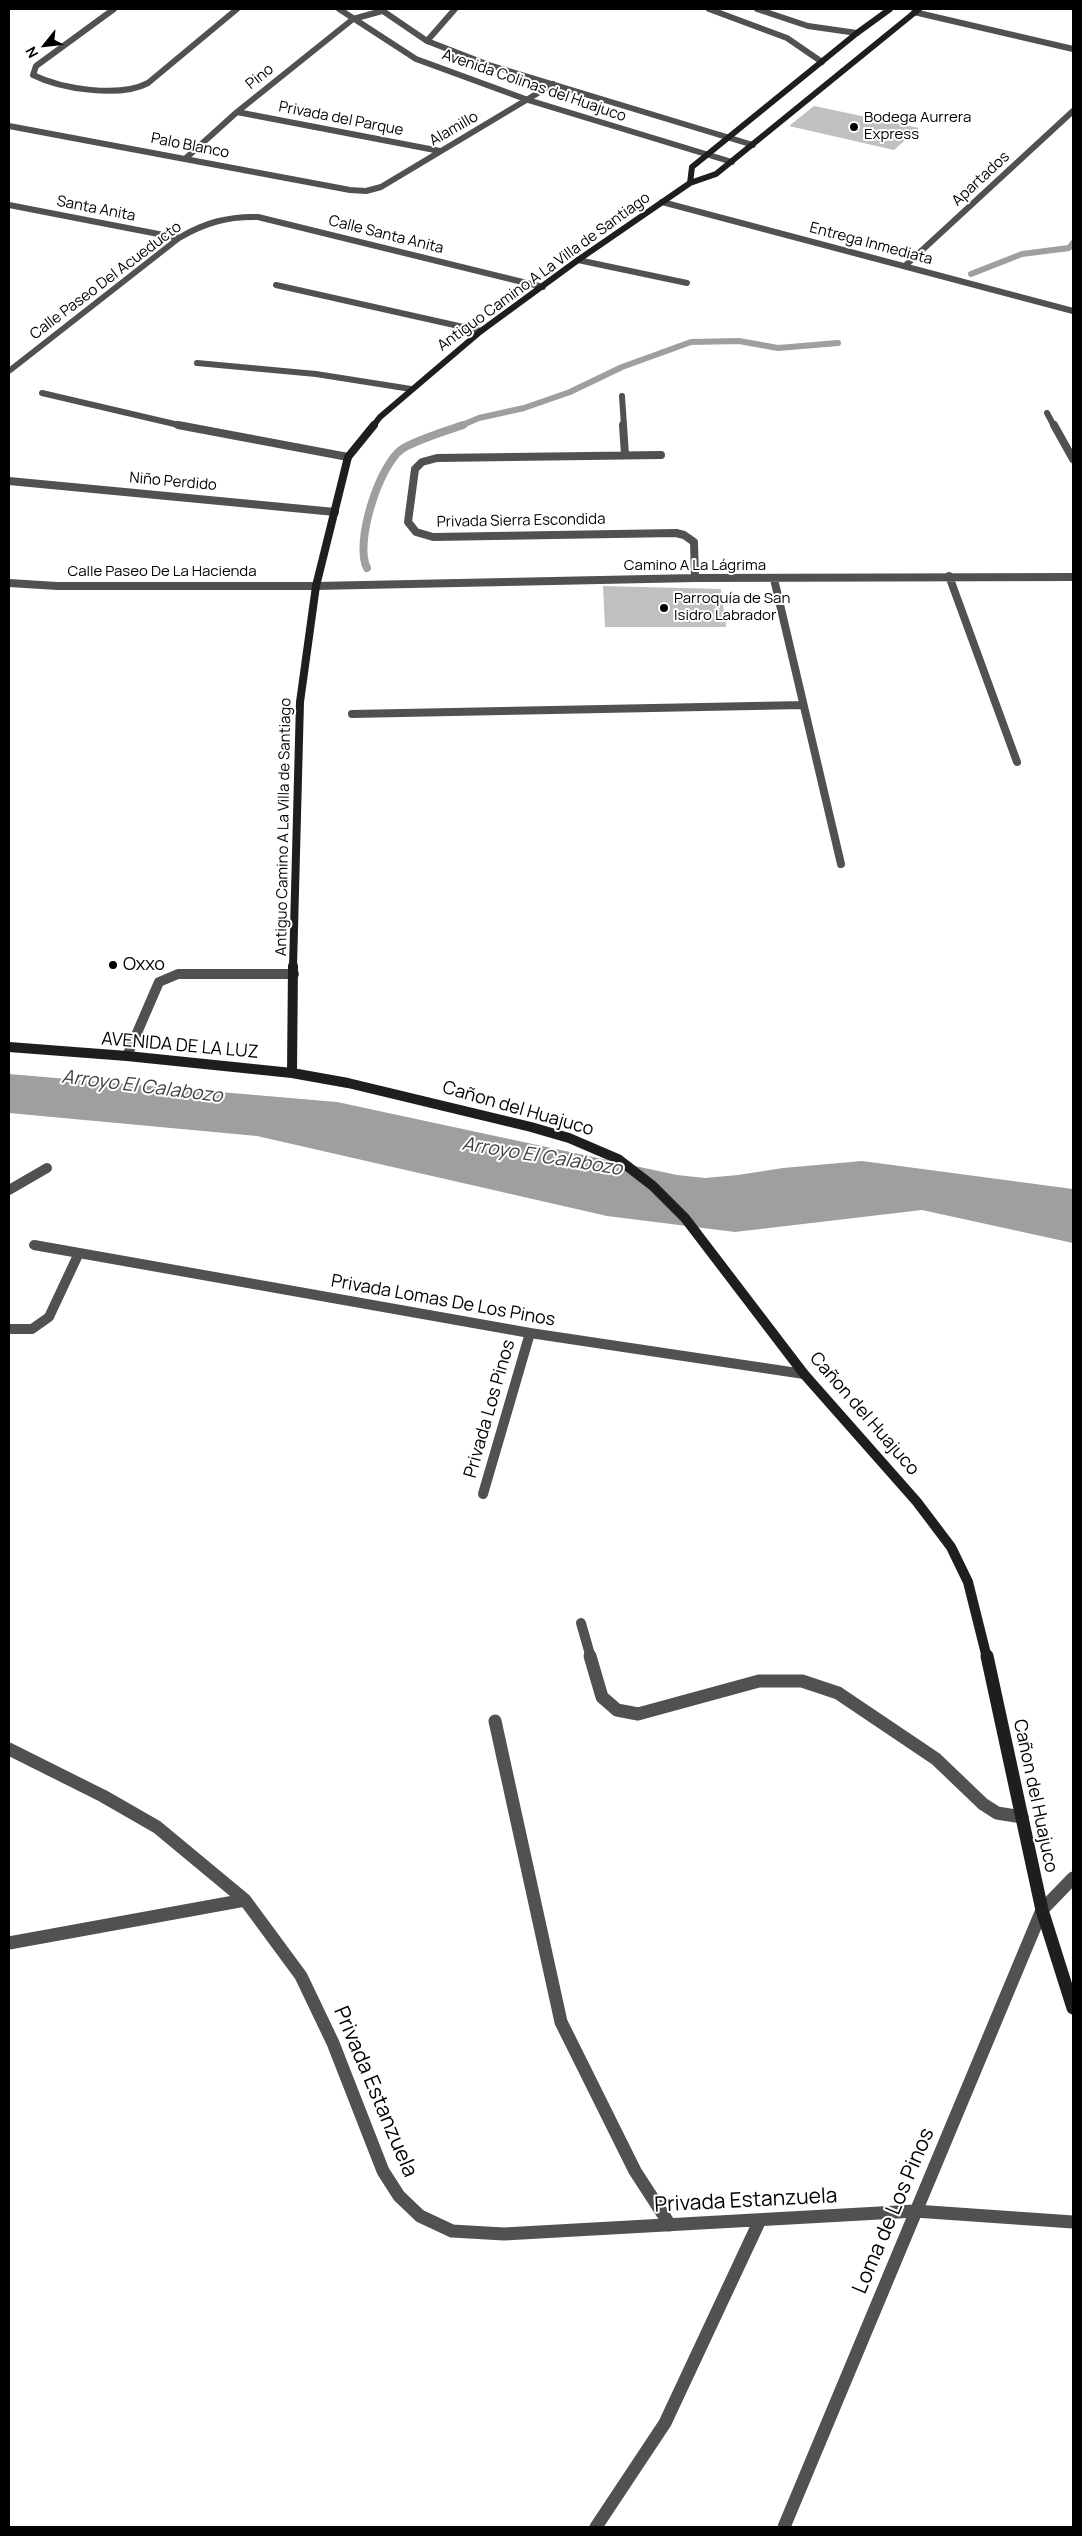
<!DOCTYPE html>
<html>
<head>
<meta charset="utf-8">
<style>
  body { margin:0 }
  #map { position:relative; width:1082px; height:2536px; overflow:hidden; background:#fff; font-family:Manrope,sans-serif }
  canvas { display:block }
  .frame { position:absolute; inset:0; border:10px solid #000; pointer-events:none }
  .north { position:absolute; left:20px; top:20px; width:50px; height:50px; -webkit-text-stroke:4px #fff; paint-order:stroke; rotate:241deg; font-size:14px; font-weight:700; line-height:20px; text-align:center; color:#000 }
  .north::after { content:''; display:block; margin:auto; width:18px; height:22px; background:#000; clip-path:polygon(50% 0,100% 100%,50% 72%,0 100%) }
</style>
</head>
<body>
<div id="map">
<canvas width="1082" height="2536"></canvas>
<div class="frame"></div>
<div class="north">N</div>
</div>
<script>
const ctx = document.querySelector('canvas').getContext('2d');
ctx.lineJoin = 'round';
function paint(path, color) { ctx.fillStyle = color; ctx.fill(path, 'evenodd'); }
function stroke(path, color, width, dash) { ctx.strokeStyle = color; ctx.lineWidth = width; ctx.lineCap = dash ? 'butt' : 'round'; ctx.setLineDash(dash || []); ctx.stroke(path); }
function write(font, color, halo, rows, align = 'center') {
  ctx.font = font + ' Manrope,sans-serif'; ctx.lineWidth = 4; ctx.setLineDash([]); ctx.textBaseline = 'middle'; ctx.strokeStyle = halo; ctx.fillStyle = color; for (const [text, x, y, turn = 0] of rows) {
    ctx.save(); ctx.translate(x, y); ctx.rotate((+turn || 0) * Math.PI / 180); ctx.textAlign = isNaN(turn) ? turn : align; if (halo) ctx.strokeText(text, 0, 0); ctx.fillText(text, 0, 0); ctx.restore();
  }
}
paint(new Path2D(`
  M9,1074l328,28 340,73 28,3 33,-3 45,-7 79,-7 211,28v54l-151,-33 -187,22 -128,-16 -350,-80 -248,-23z`), '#9f9f9f');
stroke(new Path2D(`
  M971,274l51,-20 47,-6 4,-5
  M460,426l19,-8 45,-10 46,-16 52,-25 69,-25 48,-1 39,7 60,-5`), '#9f9f9f', 6);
stroke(new Path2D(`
  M367,568c-13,-24 12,-103 35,-119 14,-9 44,-18 61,-24`), '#9f9f9f', 8);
paint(new Path2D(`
  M814,106l105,22 -25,22 -105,-24z
  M603,586l118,3 5,38h-121z`), '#c0c0c0');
stroke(new Path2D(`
  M578,260l109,23
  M276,285l205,46
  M197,363l119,11 95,15`), '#515151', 6);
stroke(new Path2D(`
  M127,1056l32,-74 19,-8h116`), '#515151', 10);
stroke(new Path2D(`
  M495,1721l66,301 74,149 35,54
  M9,1749l94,47 54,31 88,73 56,76 32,67 50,128 16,25 21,20 32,15 52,3 411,-23
  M1042,1910l31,-32
  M9,1943l236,-43
  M596,2527l69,-104 95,-203`), '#515151', 13);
stroke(new Path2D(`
  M114,9l-78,57 -3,9c28,14 87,23 115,8l89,-74
  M339,9l77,50 112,41 204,62
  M380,9l47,32 62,24 264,80
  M709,9l78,29 35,24
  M757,9l51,17 49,7
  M914,12l159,37
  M427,41l28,-32
  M237,112l203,39
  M9,126l341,64 16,1 15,-4 172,-103
  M186,158l51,-46 116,-93 29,-8
  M662,202l411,109
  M9,205l170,33
  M906,265l167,-154
  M9,371l170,-133c25,-15 49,-22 79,-21l285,70
  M42,393l141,33
  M622,396l2,30
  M1047,413l7,13`), '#515151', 6);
stroke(new Path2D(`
  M178,425l170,32
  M623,425l2,30
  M1054,425l19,34
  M661,455l-224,3 -15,4 -7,7 -7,53 8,10 17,5 243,-4 8,2 10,7 1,36
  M9,481l326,31
  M949,576l68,186
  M774,579l67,285
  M9,583l48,3h259l379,-8 378,-1
  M352,714l451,-9`), '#515151', 8);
stroke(new Path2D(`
  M9,1190l38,-22
  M34,1245l496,88 274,41
  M9,1329h23l17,-12 29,-62
  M483,1494l47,-161
  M581,1623l10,35`), '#515151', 10);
stroke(new Path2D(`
  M590,1656l12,41 15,13 21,4 121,-33h43l36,12 98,66 47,45 14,9 25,4
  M915,2211l158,11
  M784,2527l258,-617`), '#515151', 13);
stroke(new Path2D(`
  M690,183l2,-16 165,-134 33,-24
  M373,426l7,-9 101,-86 97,-71 112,-77 26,-9 203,-165`), '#1e1e1e', 6);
stroke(new Path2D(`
  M293,967l7,-265 16,-116 32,-129 26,-32`), '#1e1e1e', 8);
stroke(new Path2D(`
  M9,1047l118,9 165,17 56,10 183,44 38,11 49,21 35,27 32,32 119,156 113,128 34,45 17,35 19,76
  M292,1073l1,-107`), '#1e1e1e', 10);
stroke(new Path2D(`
  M987,1656l55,254 31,98`), '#1e1e1e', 13);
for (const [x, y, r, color] of [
  [854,127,5,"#000"],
  [664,608,5,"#000"],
  [113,965,5,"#000"]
]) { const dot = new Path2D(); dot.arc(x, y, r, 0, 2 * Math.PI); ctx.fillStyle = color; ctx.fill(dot); stroke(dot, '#fff', 2); }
write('15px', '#000', '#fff', [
  ["Pino",260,77,-39],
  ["Avenida Colinas del Huajuco",534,86,19],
  ["Privada del Parque",341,119,11],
  ["Alamillo",454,129,-30],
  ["Palo Blanco",190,146,11],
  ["Apartados",981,179,-43],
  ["Santa Anita",96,209,11],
  ["Calle Santa Anita",386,235,14],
  ["Entrega Inmediata",871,244,15],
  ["Antiguo Camino A La Villa de Santiago",544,272,-36],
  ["Calle Paseo Del Acueducto",106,281,-37],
  ["Niño Perdido",173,482,5],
  ["Privada Sierra Escondida",521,521,-1],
  ["Camino A La Lágrima",695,566],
  ["Calle Paseo De La Hacienda",162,572],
  ["Antiguo Camino A La Villa de Santiago",284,827,-89]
]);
write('15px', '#000', '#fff', [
  ["Bodega Aurrera",864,118],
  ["Express",864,135],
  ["Parroquía de San",674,599],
  ["Isidro Labrador",674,616]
], 'left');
write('18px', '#000', '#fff', [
  ["Oxxo",123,965]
], 'left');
write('18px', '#000', '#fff', [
  ["AVENIDA DE LA LUZ",180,1046,5],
  ["Cañon del Huajuco",518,1109,16],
  ["Privada Lomas De Los Pinos",443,1301,10],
  ["Privada Los Pinos",490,1409,-74],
  ["Cañon del Huajuco",864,1414,49],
  ["Cañon del Huajuco",1035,1796,78]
]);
write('italic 19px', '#404040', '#fff', [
  ["Arroyo El Calabozo",142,1087,7],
  ["Arroyo El Calabozo",542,1157,9]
]);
write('21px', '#000', '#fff', [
  ["Privada Estanzuela",375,2092,67],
  ["Privada Estanzuela",746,2201,-3],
  ["Loma de Los Pinos",894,2211,-67]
]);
</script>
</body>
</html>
